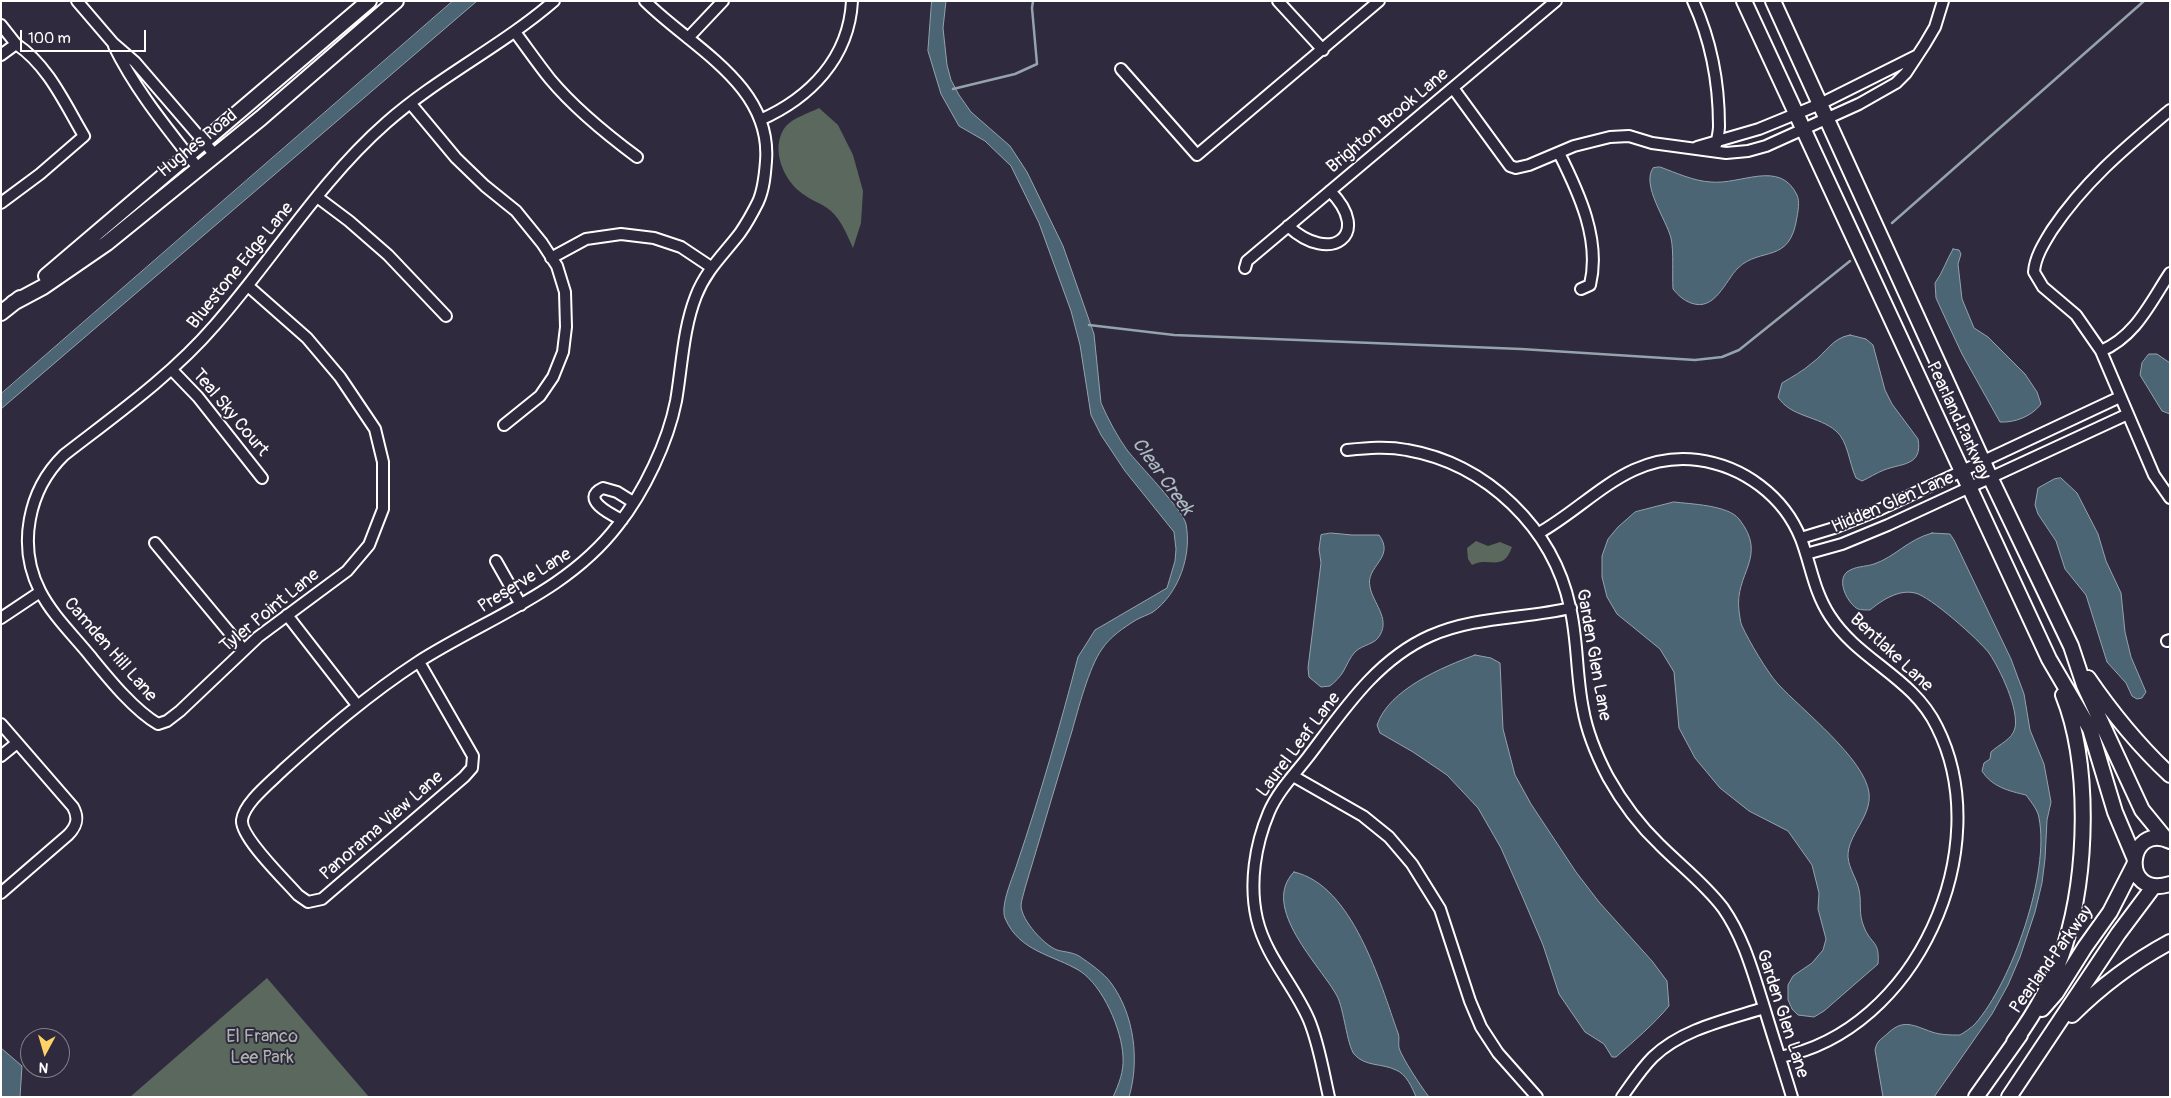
<!DOCTYPE html>
<html>
<head>
<meta charset="utf-8">
<style>
  body { margin:0 }
  #map { position:relative; width:2171px; height:1098px; overflow:hidden; background:#2f2a3d; font-family:Pangolin,sans-serif }
  canvas { display:block }
  .frame { position:absolute; inset:0; border:2px solid #fff; pointer-events:none }
  .north { position:absolute; left:20px; top:1028px; width:50px; height:50px; box-sizing:border-box; background:#2f2a3d; border:1px solid #827f8b; border-radius:50%; rotate:186deg; font-size:14px; font-weight:700; line-height:20px; text-align:center; color:#fff }
  .north::after { content:''; display:block; margin:auto; width:18px; height:22px; background:#ffd166; clip-path:polygon(50% 0,100% 100%,50% 72%,0 100%) }
  .scale { position:absolute; left:20px; top:30px; width:126px; height:22px; box-sizing:border-box; border:2px solid #fff; border-top:0; padding-left:6px; font-size:15px; line-height:18px; white-space:nowrap; color:#fff; -webkit-text-stroke:4px #2f2a3d; paint-order:stroke }
</style>
</head>
<body>
<div id="map">
<canvas width="2171" height="1098"></canvas>
<div class="frame"></div>
<div class="north">N</div>
<div class="scale">100 m</div>
</div>
<script>
const ctx = document.querySelector('canvas').getContext('2d');
ctx.lineJoin = 'round';
function paint(path, color) { ctx.fillStyle = color; ctx.fill(path, 'evenodd'); }
function stroke(path, color, width, dash) { ctx.strokeStyle = color; ctx.lineWidth = width; ctx.lineCap = dash ? 'butt' : 'round'; ctx.setLineDash(dash || []); ctx.stroke(path); }
function write(font, color, halo, rows, align = 'center') {
  ctx.font = font + ' Pangolin,sans-serif'; ctx.lineWidth = 4; ctx.setLineDash([]); ctx.textBaseline = 'middle'; ctx.strokeStyle = halo; ctx.fillStyle = color; for (const [text, x, y, turn = 0] of rows) {
    ctx.save(); ctx.translate(x, y); ctx.rotate((+turn || 0) * Math.PI / 180); ctx.textAlign = isNaN(turn) ? turn : align; if (halo) ctx.strokeText(text, 0, 0); ctx.fillText(text, 0, 0); ctx.restore();
  }
}
paint(new Path2D(`
  M819,108l19,17 15,30 10,36 -2,32 -8,25c-6,-13 -11,-27 -22,-37 -9,-8 -22,-11 -32,-20 -17,-14 -29,-45 -13,-65 7,-8 23,-13 33,-18z
  M1476,541l12,5 12,-4 12,5c-9,26 -22,9 -40,18l-4,-6 -1,-11z
  M267,978l102,119h-239z`), '#5b685e');
const water = new Path2D(`
  M453,1h24l-476,408v-15z
  M932,1h14l-3,27 4,37 4,15 8,15 12,17 39,34 17,26 36,74 31,88 7,69c7,16 16,33 26,47 11,14 56,60 59,74 6,31 -7,69 -33,88 -5,3 -12,5 -17,8 -13,8 -26,17 -34,29 -13,18 -24,61 -30,82 -16,52 -31,104 -47,157 -1,5 -4,13 -4,18 1,15 23,39 36,44 7,2 15,2 22,6 10,7 25,17 32,27 23,31 29,77 18,114h-16c6,-13 11,-26 10,-40 -1,-27 -20,-71 -43,-86 -26,-16 -61,-19 -75,-53 -5,-13 8,-41 12,-54 23,-68 43,-138 61,-207l17,-27 72,-42 8,-27 1,-12 -2,-17 -49,-61 -24,-36 -10,-20 -11,-70 -9,-34 -32,-88 -28,-57 -26,-25 -26,-15 -18,-32 -13,-43z
  M1660,167c17,6 33,14 51,15 30,3 69,-23 86,13 3,7 1,16 0,22 -7,48 -36,29 -59,51 -13,13 -23,44 -47,35 -8,-3 -13,-8 -18,-14 -1,-17 1,-36 -2,-51 -5,-19 -30,-53 -18,-70z
  M1953,249l6,1 2,4 -3,10 4,35 12,29 14,9 37,37 12,18 4,12c-9,12 -26,19 -41,18l-38,-68 -15,-32 -11,-24 -1,-15c8,-11 11,-22 18,-34z
  M1850,335l16,4 7,6 12,45 7,14 26,35c5,27 -16,24 -34,31 -8,3 -15,8 -22,11l-6,-3c-7,-15 -8,-37 -20,-47 -17,-15 -46,-14 -58,-34l4,-14c10,-6 21,-12 30,-20 14,-10 20,-25 38,-28z
  M2149,354h8l13,9v51l-8,-3 -22,-36 2,-12z
  M2061,478l16,15 21,41 8,27 15,32 4,39 6,25 15,35 -4,6 -5,1 -5,-3 -6,-13 -19,-21 -21,-67 -21,-26 -9,-28 -18,-27 -3,-9 3,-17 16,-9z
  M1674,502c16,2 54,3 65,17 30,38 -5,54 0,92 1,5 1,11 3,15 7,15 25,46 36,58 24,26 87,75 91,109 3,24 -22,42 -21,64 1,12 9,22 11,33 3,13 -1,23 5,37 7,18 16,13 14,37l-54,47 -10,6 -16,-2 -6,-6 -4,-9v-15l5,-9 19,-13 11,-13 3,-11 -8,-30 1,-16 -7,-28 -24,-34 -39,-20 -29,-23 -25,-30 -16,-30 -5,-56 -14,-23 -43,-35 -10,-17 -5,-20v-21l6,-17 10,-12 17,-15z
  M1331,533l21,2h27c17,23 -14,31 -9,52 3,16 20,31 10,48 -5,10 -17,9 -25,17 -5,5 -8,13 -12,20 -3,5 -8,10 -13,14l-9,1 -12,-10 -1,-9 13,-105 -2,-14 2,-14z
  M1932,533l18,1 4,6 57,119 13,35 6,36 14,34 7,38 -4,18 -2,39 -3,24 -7,29 -15,45 -12,28 -16,29 -58,83h-51l-8,-47c2,-9 5,-10 11,-15 17,-17 26,-10 46,-3 9,3 18,3 28,3 5,-3 11,-7 15,-11 37,-42 75,-151 64,-206 -1,-8 -8,-16 -13,-23 -17,-4 -34,-8 -44,-24l2,-8 6,-4 1,-7c8,-8 21,-12 24,-24 4,-19 -15,-59 -26,-75 -10,-13 -59,-57 -74,-60 -16,-4 -33,7 -45,17 -3,0 -9,0 -12,-1 -10,-5 -22,-28 -11,-37 8,-6 18,-5 27,-8 21,-7 33,-24 58,-31z
  M1475,655l16,3 9,5 3,66 12,46 16,29 45,68 23,30 53,59 15,20 2,25c-16,19 -34,34 -53,51h-4l-8,-13 -19,-12 -26,-38 -16,-49 -20,-47 -22,-50 -23,-40 -31,-33 -34,-23 -33,-19 -3,-8c12,-36 66,-58 98,-70z
  M1294,872c59,13 86,111 104,161 2,4 0,10 1,15 3,10 23,40 30,49h-13c-4,-10 -10,-23 -20,-27 -14,-7 -31,-3 -42,-16 -7,-9 -10,-45 -17,-58 -16,-30 -78,-89 -43,-124z
  M1,1048l21,18 -2,31h-19z`);
paint(water, '#4c6575');
stroke(water, '#94a3ac', 1);
stroke(new Path2D(`
  M953,89l62,-15 22,-10 -5,-56 1,-7
  M1892,223l252,-222
  M1089,325l85,10 347,14 174,11 27,-3 17,-7 111,-89`), '#94a3ac', 2.5);
const street = new Path2D(`
  M77,1l36,42 22,19 80,93
  M1278,1l45,49
  M1693,1c18,39 26,82 26,125 0,7 -2,13 -3,19
  M1,25l15,19
  M515,32c12,16 23,32 35,47 25,30 56,55 87,78
  M688,38l35,-37
  M114,46c22,45 54,83 84,122
  M1,55l15,-11c32,21 49,60 68,92l-44,38 -39,29
  M1121,69l76,86 182,-154
  M1453,88l57,78 6,2 13,-3 45,-19 36,-9 19,-1 23,7 74,10 22,-2 18,-5 93,-42 37,-21 10,-10 19,-29 10,-17 8,-26
  M411,104l45,54 29,28 31,25 26,32 15,23 8,26 1,35 -3,25 -10,25 -13,19 -36,29
  M2170,110c-45,38 -85,71 -118,120 -8,13 -17,27 -18,42l9,15 33,28 25,36 53,124 16,23
  M760,120c50,-22 89,-62 92,-119
  M1697,147l62,-18 61,-25 96,-48
  M1559,153c20,40 42,87 31,132l-9,4
  M317,197l32,24 39,34 58,61
  M1288,226c43,40 85,8 42,-35
  M551,258l35,-19 35,-5 33,4 27,9 30,20
  M1245,268l2,-7 309,-260
  M248,286l59,52 33,39 35,52 8,33v47l-14,36 -22,26 -89,66 -78,74 -13,10 -9,3c-24,-14 -49,-45 -67,-67 -16,-20 -39,-42 -51,-66 -23,-45 -12,-101 24,-136 53,-41 108,-80 151,-130 58,-66 105,-144 171,-202 52,-46 116,-77 168,-122
  M2101,351c35,-15 49,-48 69,-78
  M172,370l26,27 64,81
  M1347,450c20,-2 40,-4 60,0 80,14 146,78 163,157 8,33 6,68 13,102 4,23 14,47 25,68 14,25 31,48 52,68 21,21 45,39 63,63 21,30 30,65 41,99 9,30 19,60 28,90
  M622,520c-10,-5 -43,-21 -19,-32l14,4 16,10
  M1539,533c53,-30 90,-82 159,-73 45,6 86,36 103,79 10,26 13,53 29,77 29,45 83,61 107,111 61,121 -21,304 -157,330
  M1801,538l33,-10 47,-19 239,-112
  M155,543l89,107
  M1806,554l36,-10 46,-19 240,-111
  M496,561l25,44
  M287,615l70,90
  M1,618l39,-26
  M2167,641l3,-1
  M419,662l54,94 -1,12 -8,9 -142,122 -14,3 -10,-7c-12,-14 -58,-58 -56,-75 2,-17 29,-38 41,-50 43,-39 86,-76 135,-108 69,-44 149,-70 200,-137 26,-33 50,-83 58,-124 6,-35 7,-72 20,-105 10,-26 28,-42 44,-63 7,-10 13,-21 18,-31 6,-13 7,-28 8,-41 6,-76 -75,-114 -121,-160
  M1,724l72,83c6,11 4,19 -5,28l-67,58
  M1,756l16,-13
  M1293,776l70,40 26,21 23,27 28,45 30,92 11,26 17,26 39,44
  M1329,1097c-6,-26 -10,-53 -20,-77 -15,-35 -43,-63 -52,-101 -8,-35 -2,-74 12,-107 9,-21 25,-37 39,-55 35,-46 68,-97 122,-121 45,-20 94,-17 141,-28
  M1622,1097c10,-14 19,-28 31,-40 29,-28 73,-37 111,-49`);
const secondary = new Path2D(`
  M1744,1l305,658 41,70 25,83 19,45
  M1773,1l217,476 81,169 13,39 58,125 23,28
  M46,276l323,-275
  M13,303l30,-16 64,-44 154,-125 135,-117
  M1,313l19,-15
  M2088,678c24,35 51,68 82,97
  M2170,841c-43,-20 -51,59 0,43
  M2042,1009l14,-16 29,-46 25,-35 24,-47
  M2072,1015c29,-29 61,-53 98,-73
  M2014,1042c21,-29 40,-62 51,-97 22,-71 26,-180 -2,-250
  M1976,1097l44,-62
  M2009,1097l109,-163 36,-48`);
stroke(street, '#fff', 14);
stroke(secondary, '#fff', 18);
stroke(street, '#2f2a3d', 10);
stroke(secondary, '#2f2a3d', 14);
write('18px', '#fff', '#2f2a3d', [
  ["Brighton Brook Lane",1388,121,-40],
  ["Hughes Road",198,144,-39],
  ["Bluestone Edge Lane",241,266,-51],
  ["Teal Sky Court",230,413,50],
  ["Pearland Parkway",1958,421,65],
  ["Hidden Glen Lane",1893,503,-23],
  ["Preserve Lane",525,581,-32],
  ["Tyler Point Lane",270,611,-39],
  ["Camden Hill Lane",110,650,49],
  ["Bentlake Lane",1891,653,43],
  ["Garden Glen Lane",1593,655,80],
  ["Laurel Leaf Lane",1299,745,-53],
  ["Panorama View Lane",382,826,-41],
  ["Pearland Parkway",2052,960,-54],
  ["Garden Glen Lane",1782,1014,72]
]);
write('18px', '#adb4ae', '#2f2a3d', [
  ["El Franco",262,1037],
  ["Lee Park",262,1058]
]);
write('italic 19px', '#aebac1', '#2f2a3d', [
  ["Clear Creek",1162,477,54]
]);
</script>
</body>
</html>
